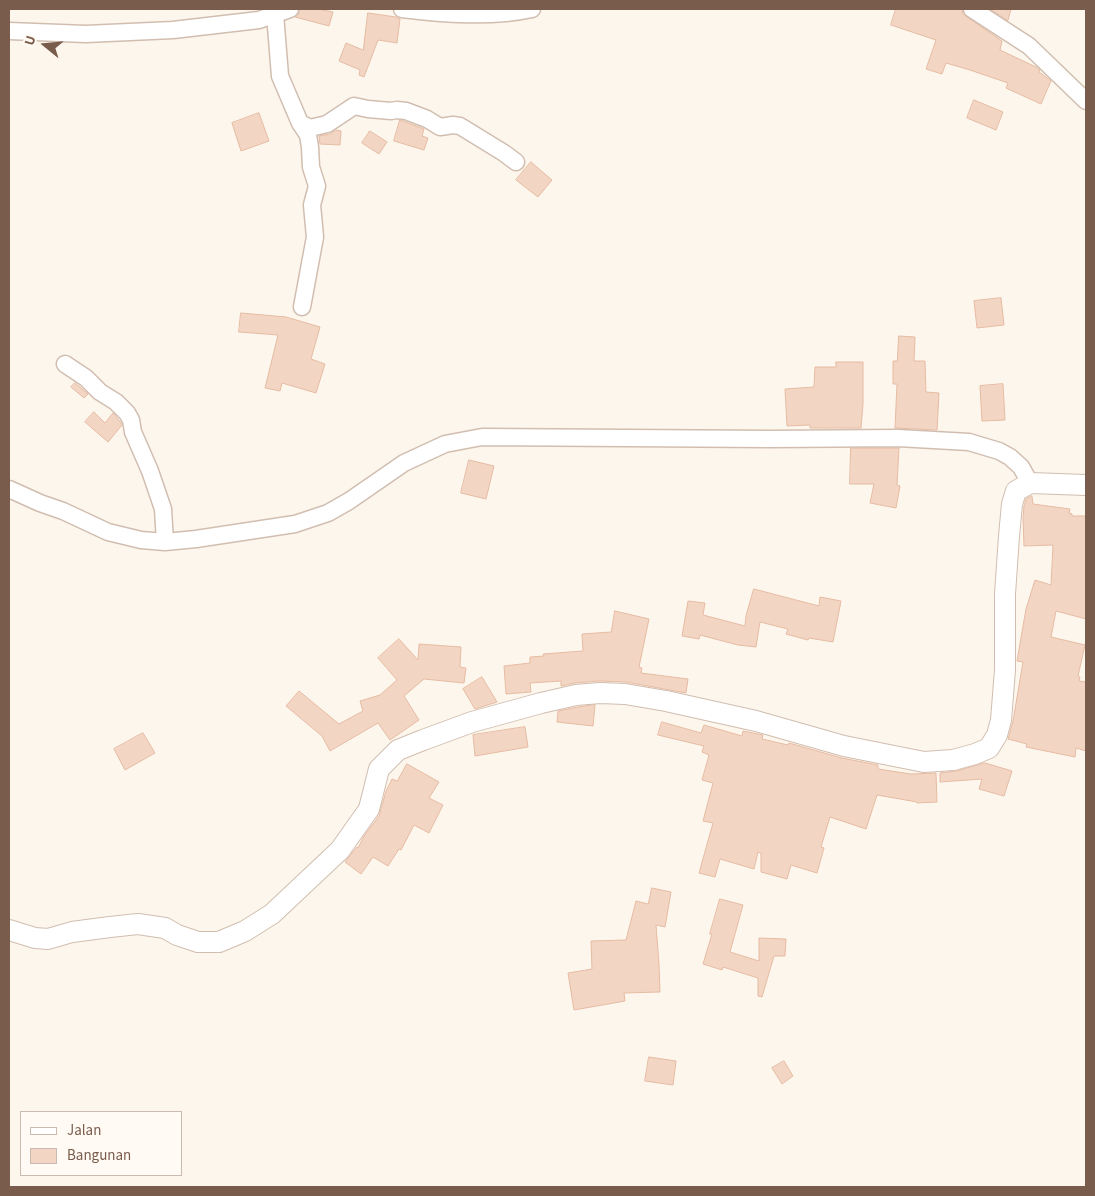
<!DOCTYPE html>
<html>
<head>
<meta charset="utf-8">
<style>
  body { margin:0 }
  #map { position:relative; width:1095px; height:1196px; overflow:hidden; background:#fdf6ec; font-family:"Source Sans 3",sans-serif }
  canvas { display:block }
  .frame { position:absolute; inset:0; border:10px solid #7a5c4d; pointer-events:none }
  .legend { position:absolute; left:20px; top:1111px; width:162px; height:65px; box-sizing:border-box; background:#fffaf3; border:1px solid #cabbb1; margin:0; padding:6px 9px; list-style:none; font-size:15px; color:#7a5c4d }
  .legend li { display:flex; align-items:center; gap:10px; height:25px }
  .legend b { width:25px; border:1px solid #cabbb1 }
  .north { position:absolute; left:20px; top:20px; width:50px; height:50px; -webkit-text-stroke:4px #fffaf3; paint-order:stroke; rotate:287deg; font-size:14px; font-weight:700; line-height:20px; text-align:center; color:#7a5c4d }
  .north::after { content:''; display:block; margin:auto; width:18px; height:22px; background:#7a5c4d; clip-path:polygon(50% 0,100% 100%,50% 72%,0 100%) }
</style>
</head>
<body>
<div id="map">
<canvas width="1095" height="1196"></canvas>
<div class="frame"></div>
<ul class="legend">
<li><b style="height:6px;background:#fff"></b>Jalan</li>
<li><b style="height:14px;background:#f3d5c3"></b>Bangunan</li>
</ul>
<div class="north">U</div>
</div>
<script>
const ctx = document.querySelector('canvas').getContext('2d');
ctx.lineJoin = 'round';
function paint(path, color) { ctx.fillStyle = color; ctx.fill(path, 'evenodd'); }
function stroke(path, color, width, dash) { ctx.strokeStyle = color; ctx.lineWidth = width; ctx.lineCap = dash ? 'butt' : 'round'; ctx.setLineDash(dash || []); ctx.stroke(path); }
const building = new Path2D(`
  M300,9h18l15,3 -4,14 -34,-9 3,-2z
  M896,9h66l1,5 4,3 35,24 -2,9 36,17 4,3 -1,2 7,5 5,4 -10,23 -35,-16 2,-5 -38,-13 -24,-7 -4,11 -16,-5 10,-29 -45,-15z
  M990,9h21l-3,11z
  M368,13l28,4 4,2 -3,24 -19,-3 -14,37 -5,-2 1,-5 -21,-9 7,-18 17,7z
  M974,100l29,12 -7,18 -29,-12z
  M259,113l10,28 -28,10 -9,-28z
  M400,120l24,9 -2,7 6,2 -4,12 -30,-9z
  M336,130l5,1 -1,14 -20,-1 -1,-8 11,-2z
  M370,131l17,11 -8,12 -17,-11z
  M531,162l21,18 -14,17 -22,-17z
  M1001,298l3,27 -27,3 -3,-27z
  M241,313l45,4 34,10 -9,32 14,5 -9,29 -34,-10 -2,8 -15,-3 13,-53 -39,-3z
  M899,336l16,1 -1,24h11l1,31 13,1 -2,37 -42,-2 2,-44h-4v-23h4z
  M836,362h27v42l-2,24h-51v-3l-23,1 -2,-37 29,-2 1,-20h21z
  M75,383l13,11 -4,4 -13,-11z
  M1003,384l2,36 -23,1 -2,-35z
  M94,412l11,11 8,-10 8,10 1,2 -14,17 -23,-20z
  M851,448h48l-2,37 3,1 -4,22 -26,-5 4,-19h-24z
  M469,460l25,6 -8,33 -25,-6z
  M1032,496l1,8 37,5 -1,4 3,1v2h14v103l-30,-8 -5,26 34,8 -7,31 2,1 -1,4 7,1v69l-10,-3 -1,9 -49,-10 1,-3 -19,-5 5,-18 10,-59 -6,-1 9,-52 9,-29 16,5 2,-40 -29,1 -1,-28 1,-12 2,-7z
  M754,589l65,17 1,-9 21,4 -8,41 -24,-4 -1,2 -22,-6 2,-5 -28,-7 -4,25 -18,-2 -38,-10 -1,4 -17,-3 6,-35 17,2 -2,12 42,11 1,-10z
  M615,611l34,8 -10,48 3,1 -1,5 47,6 -2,14 -60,-11 -27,-1 -24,2 -14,3v-5l-31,2 1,9 -25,2 -2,-28 26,-3v-6l14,-1 -1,-2 40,-3 -1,-17 29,-2z
  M399,639l19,21 1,-16 42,3 -1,20 6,1 -2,15 -40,-4 -20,17 15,24 -29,20 -12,-17 -48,28 -8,-15 -36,-30 13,-15 40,33 24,-13 -3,-10 20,-6 17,-15 -19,-22z
  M482,677l15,25 -22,7 -12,-20z
  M595,705l-2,21 -36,-4 1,-11 20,-4z
  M662,722l39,11 3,-8 38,11 1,-5 20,4 -1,4 26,6 1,-2 53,15 36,7v4l33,5 25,-1 1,29 -20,1v-1l-40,-7 -11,34 -36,-12 -9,30 3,1 -7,25 -26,-8 -4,14 -26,-7v-19l-3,-1 -4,17 -34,-10 -5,18 -16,-4 14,-50 -10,-2 10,-38 -11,-3 7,-25 -7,-3 2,-6 -46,-11z
  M525,727l3,20 -53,9 -2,-21z
  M143,733l12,20 -30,17 -11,-21z
  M985,763l27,8 -8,25 -25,-7 3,-10 -42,3v-9l16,-2z
  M407,764l32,18 -10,16 14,7 -14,28 -15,-8 -13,25 -2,-1 -11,17 -15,-9 -12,17 -16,-12 12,-15 1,1 6,-12 15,-20 7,-25 6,-12 5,2z
  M652,888l19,4 -6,35 -9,-2 3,39 1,28 -36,1 1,8 -51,9 -6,-37 24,-4 -1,-28 35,-1 10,-39 12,3z
  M720,899l23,6 -13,47 29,9v-23l27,1 -1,17h-11l-12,41 -4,-1v-18l-35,-11 -1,3 -19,-6 9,-30h-2z
  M649,1057l27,4 -3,24 -28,-4z
  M784,1061l9,15 -11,8 -10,-16z`);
paint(building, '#f3d5c3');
stroke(building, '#e6bba3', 1);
const minor = new Path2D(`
  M402,9c41,5 89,9 130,0
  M972,9l57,37 57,55
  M275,14l5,62 20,47 10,5 17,-4 27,-18 14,3 23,2 6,-1 9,1 21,8 13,8 13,-2 7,1 44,27 12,9
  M9,31l77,3 87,-4 86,-10 31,-11
  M300,123l8,12 2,12 1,20 6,19 -5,19 3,32 -13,70
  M65,364l21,14 14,14 16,10 11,11 4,7 2,12 17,39 13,38 2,33
  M9,489l31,14 23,8 45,21 33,8 24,2 31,-3 99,-15 33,-11 21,-12 55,-38 41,-19 37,-7 289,2 127,-1 71,4 30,9 11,6 11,10 9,16`);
const tertiary = new Path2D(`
  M9,930l26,8 13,1 24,-7 38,-5 28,-3 27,4 12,7 21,7h21l26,-11 27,-17 68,-64 29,-41 10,-40 19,-19 25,-10 49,-18 69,-19 35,-8 24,-2 25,1 41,7 90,20 88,25 80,16 29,-2 22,-6 14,-6 8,-13 4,-15 4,-50v-76l4,-58 3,-32 4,-13 14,-8 56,2`);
stroke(minor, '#d1beb0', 19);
stroke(tertiary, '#d1beb0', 22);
stroke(minor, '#fff', 16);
stroke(tertiary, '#fff', 20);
</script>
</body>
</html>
